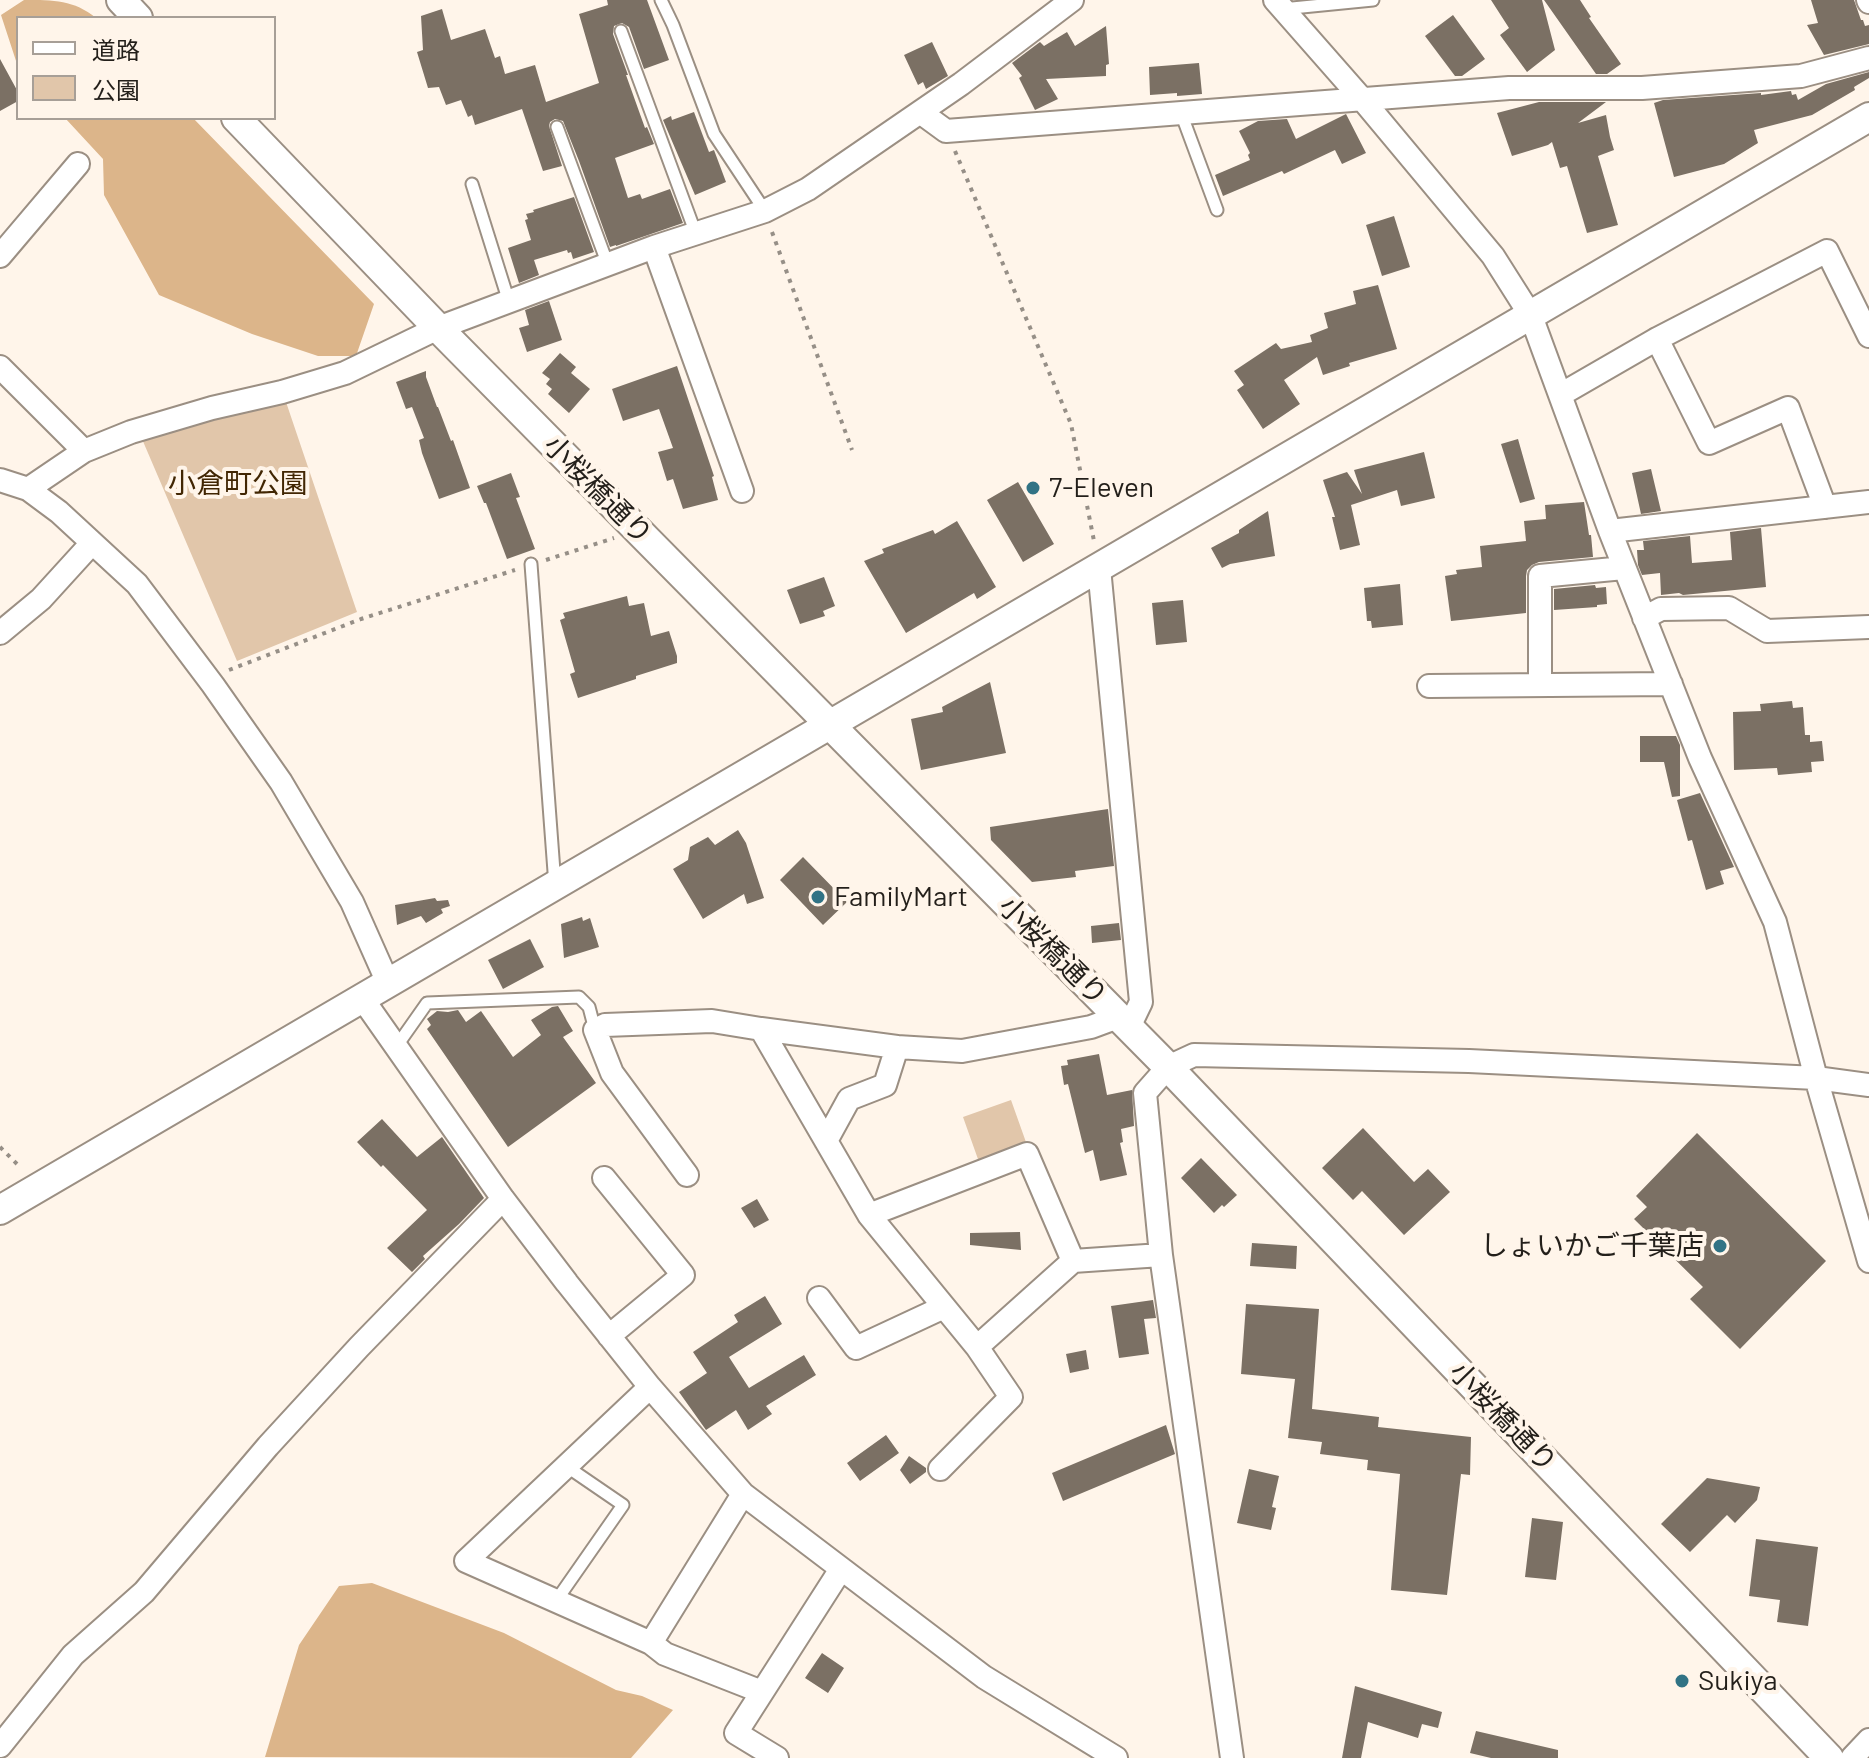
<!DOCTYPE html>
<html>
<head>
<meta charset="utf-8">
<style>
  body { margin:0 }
  #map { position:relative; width:1869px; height:1758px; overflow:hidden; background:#fff5ea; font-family:Barlow,"Noto Sans JP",sans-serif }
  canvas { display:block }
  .legend { position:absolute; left:16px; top:16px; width:260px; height:104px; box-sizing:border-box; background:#fff5ea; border:2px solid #a79f97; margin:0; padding:10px 14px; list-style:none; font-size:24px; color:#231f1a }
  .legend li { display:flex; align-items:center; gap:16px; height:40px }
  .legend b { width:40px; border:2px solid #a79f97 }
</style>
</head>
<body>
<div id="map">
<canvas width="1869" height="1758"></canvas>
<ul class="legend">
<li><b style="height:10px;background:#fff"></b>道路</li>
<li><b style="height:22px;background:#e1c6aa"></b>公園</li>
</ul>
</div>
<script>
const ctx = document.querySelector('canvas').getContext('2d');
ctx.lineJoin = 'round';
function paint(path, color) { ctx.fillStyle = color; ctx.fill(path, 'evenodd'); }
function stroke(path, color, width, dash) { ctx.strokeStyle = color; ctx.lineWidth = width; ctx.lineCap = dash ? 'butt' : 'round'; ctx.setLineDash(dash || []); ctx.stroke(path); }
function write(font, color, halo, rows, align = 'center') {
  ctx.font = font + ' Barlow,"Noto Sans JP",sans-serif'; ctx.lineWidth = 8; ctx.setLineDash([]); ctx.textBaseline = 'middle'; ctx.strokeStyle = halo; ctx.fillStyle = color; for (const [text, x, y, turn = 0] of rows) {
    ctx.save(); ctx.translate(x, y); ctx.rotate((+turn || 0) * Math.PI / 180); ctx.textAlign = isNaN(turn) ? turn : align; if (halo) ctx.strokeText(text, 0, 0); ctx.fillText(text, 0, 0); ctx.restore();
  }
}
paint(new Path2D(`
  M286,402l71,210 -120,49 -95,-222 72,-24z
  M1011,1100l16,45 -48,17 -16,-45z`), '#e1c6aa');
paint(new Path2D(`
  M24,0c30,0 50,0 72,18h-78v49l-17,-52z
  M65,118h128l181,186 -18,52h-38l-66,-22 -93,-39 -55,-100 -1,-36z
  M372,1583l132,50 112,57 26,6 31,14 -42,48 -366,-1 34,-112 40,-59z`), '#dcb58a');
paint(new Path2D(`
  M607,0h40l22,60 -25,9 -15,-42 -7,-4 -8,3 -1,8 15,41h-2l19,53 2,-1 7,17 -39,14 13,40 12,-4 2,5 28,-10 13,34 -67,23v-1l-6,2 -31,-86 -16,-40 -8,-2 -5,3 -1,4 13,40 -19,5 -21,-62 -47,16 -3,-10 -4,2 -7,-17 -15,5 -7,-18 -11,1 -11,-36 6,-2 -2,-34 21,-7 9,31 34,-11 10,29 5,-2 5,18 30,-9 11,37 53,-19 -20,-69 29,-9z
  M1491,0h51l13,50 -28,22 -27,-37 9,-7z
  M1544,0h36l11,17 -2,1 32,46 -14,10h-11z
  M1811,0h43l7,20h2l2,6 4,-1v19l-45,11 -17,-30 11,-2z
  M1453,15l32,44 -23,17h-7l-30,-40z
  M1106,26l3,38 -3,1v11l-60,3 12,20 -23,11 -16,-32 3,-2 -10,-13 28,-21 4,4 23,-14 8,14z
  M932,42l16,34 -22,13 -3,-7 -5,3 -14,-30z
  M0,59l18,33v9l-18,10z
  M1199,63l3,31 -25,2v-3l-27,2 -1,-28z
  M1869,72v6l-15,9 1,3 -43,25 -58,15 4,13 -34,21 -50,13 -20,-74 9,-3 98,-7v2l30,-4 1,4 4,-1 2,6 28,-16z
  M1539,102h67l-28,21 28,-8 4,22 4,13 -16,6 20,69 -31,8 -20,-67 -7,2 -8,-26 -4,3 -36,11 -15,-43z
  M694,112l15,40 5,-2 12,32 -31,13 -32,-75 8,-4 1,4z
  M1346,114l20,39 -24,11 -7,-14 -51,24 -2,-3 -59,25 -8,-21 35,-15 -2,-5 2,-2 -11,-22 19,-10 29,-2 9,20z
  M574,197l20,55 -21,7 -2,-7 -3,1 -1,-3 -33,10 5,15 -20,8 -11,-35 23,-8 -6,-20 3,-1 -2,-5 8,-2 -1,-2z
  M1394,216l16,51 -28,9 -16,-51z
  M1378,285l19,64 -48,14 1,3 -27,9 -6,-18 -33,23 16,24 -37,25 -26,-39 7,-5 -10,-14 42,-28 5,6 31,-7 -2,-7 18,-7 -4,-15 32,-9 -3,-13z
  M549,301l13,39 -35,12 -8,-24 10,-3 -4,-15z
  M560,353l16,14 -5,6 19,16 -21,24 -21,-19 4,-5 -6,-5 4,-5 -8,-6z
  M677,366l37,110 -2,1 6,23 -35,9 -10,-30 -6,2 -9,-29 15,-4 -14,-39 -36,12 -11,-32z
  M426,371v6l11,30h1l13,34 2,-1 17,48 -31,11 -17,-46 -3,-13 5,-2 -12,-31 -6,2 -10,-27z
  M1518,439l17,60 -15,4 -19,-59z
  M1424,452l11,46 -34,8 -4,-16 -46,15 9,40 -20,5 -8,-33h3l-12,-37 24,-8 15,22 -8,-24z
  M1651,469l10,42 -20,3 -9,-41z
  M511,473l9,24 -4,1 19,51 -28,10 -21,-56h-2l-7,-17z
  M1018,482l36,62 -31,18 -36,-62z
  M1584,502l5,33h2l2,22 -54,5 -7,3 -5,5 -1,6v37l-75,8 -6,-45 12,-2 -1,-4 26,-3 -2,-21 46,-5 -2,-20 22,-2 -1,-14z
  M1268,511l7,45 -45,8 -8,4 -11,-20 28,-15v-3z
  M957,521l39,66 -19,12 -3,-6 -68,40 -42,-72 20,-8 -2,-4 51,-19 2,4z
  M1761,528l5,59 -83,8 -4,-2 -18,2 -1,-22 -18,2 -4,-10 -1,-15h7l-1,-9 47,-5 2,27 40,-3 -2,-28z
  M824,577l11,29 -12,5 2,5 -25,8 -13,-34z
  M1400,584l3,41 -31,3 -1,-7h-4l-3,-33z
  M1595,585l1,3 10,-1 1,17 -10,1v2l-43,3v-21z
  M627,596l2,10 15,-3 7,33 18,-5 8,25v7l-41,13v3l-58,19 -8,-24 5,-2 -15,-52 5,-2 -2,-5z
  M1183,600l4,42 -31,3 -4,-42z
  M990,682l16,71 -85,17 -10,-51 32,-7 -1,-5z
  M1792,701l1,7 10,-1 2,28h5v7l12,-1 2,20 -13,1 1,10 -34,3 -1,-7 -43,2 -1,-58 28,-1 -1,-7z
  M1640,736h36l4,9v51l-8,1 -8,-35h-24z
  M1700,793l34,74 -14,4 4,13 -18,6 -14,-50 -4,1 -11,-41z
  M1108,809l6,57 -39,5 1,6 -44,5 -41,-42 -1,-13z
  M738,830l8,13 18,55 -17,6 -3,-10 -41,25 -30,-50 15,-9 2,-13 18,-10 7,8z
  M803,857l44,45 -24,23 -43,-45z
  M435,898l2,3 11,-1 2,6 -9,3 2,4 -17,10 -5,-7 -24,9 -2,-20z
  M582,917l1,4 7,-3 9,29 -35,11 -3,-34z
  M1119,923l2,17 -29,3 -1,-17z
  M530,939l14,28 -41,22 -15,-29z
  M558,1006l15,25 -10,6 33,46 -88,64 -81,-118 4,-4 -4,-6 10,-8 11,1 10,-2 8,12 15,-11 32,46 28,-22 -10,-15 21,-13z
  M1099,1054l8,41 25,-5 2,36 -13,3 2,13 -3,1 7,32 -27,6 -7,-31 -8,3 -17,-69 -4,1 -3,-19 7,-1 -1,-5z
  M382,1119l35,38 25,-20 42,61 -25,26 -36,32 2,3 -13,13 -25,-24 40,-38 -44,-45 -2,2 -24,-25z
  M1363,1128l51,54 14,-13 22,23 -46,43 -42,-44 -9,9 -31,-32z
  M1697,1133l129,128 -86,88 -50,-50 13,-12 -69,-68 13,-12 -11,-11z
  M1201,1158l36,37 -13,12 -2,-2 -8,8 -33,-35z
  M757,1199l12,21 -15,8 -13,-20z
  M1020,1232l1,18 -51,-5v-12z
  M1252,1243l45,3 -1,23 -46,-3z
  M765,1296l17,28 -53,33 20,31 55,-33 12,20 -50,31 6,8 -24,16 -12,-20 -30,20 -27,-38 28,-19 -14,-21 45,-30 -4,-7z
  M1153,1300l3,18 -12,1 5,35 -30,4 -8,-52z
  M1246,1304l73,5 -7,100 67,8 -1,10 93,10 -1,38 -9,-1 -14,121 -56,-5 9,-116 -33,-4 1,-10 -48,-6 2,-12 -34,-4 7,-59 -54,-5z
  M1086,1350l3,19 -19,4 -4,-19z
  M1166,1425l9,29 -112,47 -11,-28z
  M886,1435l13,18 -39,28 -13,-18z
  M909,1456l17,12v4l-16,12 -10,-14z
  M1249,1469l30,7 -7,31 4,1 -5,22 -34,-7z
  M1707,1478l53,9 -3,13 -22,23 -8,-8 -37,37 -29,-28z
  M1532,1518l31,4 -7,58 -31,-3z
  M1756,1539l62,8 -10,79 -31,-4 3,-22 -31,-4z
  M822,1653l22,15 -16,25 -23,-15z
  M1355,1686l87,26 -4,16 -16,-4 -4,14 -50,-16 -7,36h-19z
  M1476,1731l82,19v8h-67l-21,-5z`), '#7b7064');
const service = new Path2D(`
  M661,0l12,25 41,109 51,77
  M1282,9l91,-9
  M621,31l75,203
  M1181,113l36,97
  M557,127l51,138
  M472,184l37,118
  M531,564l24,321
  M396,1047l31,-44 152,-6 10,10 6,23
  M556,1601l67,-96 -57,-39`);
const minor = new Path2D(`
  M1275,0l87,99 131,157 38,60 79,215 90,227 75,164 41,156 53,183
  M1868,0l1,2
  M920,112l26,19 563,-43h133l159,-12 68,-18
  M654,247l88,244
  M0,256l78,-92
  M1657,339l52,104 79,-35 37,99
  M0,367l84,84
  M1560,395l97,-56 170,-88 42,85
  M0,480l28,9 31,23 78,72 76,101 68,97 71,120 36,81
  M28,489l56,-38 47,-19 81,-24 70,-16 63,-19 93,-45 216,-81 111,-36 43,-22 153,-105 111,-84
  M1610,531l259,-29
  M1099,568l42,434 -12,25
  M1644,618l17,-9 68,-1 38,23 102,-4
  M0,633l41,-34 51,-56
  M1540,685v-109l84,-8
  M1429,686l242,-2
  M362,998l141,201 64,84 83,104 93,107 241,183 132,81
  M761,1029l136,18 -12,38 -36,14 -23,42
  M897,1047l65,4 129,-24 27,-10
  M687,1175l-75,-102 -17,-43 10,-5 107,-4 49,8 108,186 108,132 34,50 -71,72
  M604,1178l79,97 -74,61
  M869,1215l158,-61 46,107
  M1161,1255l71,503
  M819,1298l37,50 88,-41
  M977,1347l96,-86 88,-6 -16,-162 23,-26 26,-12 275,6 347,17 53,7
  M650,1387l-184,174 185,82
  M743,1494l-92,149 14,11 97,38
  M0,1746l73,-91 71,-63 124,-146 91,-99 144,-148
  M777,1758l-41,-25 105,-164
  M1852,1758l17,-18`);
const tertiary = new Path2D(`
  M121,0l17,18
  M236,118l202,210 730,739 661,691
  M0,1210l1869,-1093`);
stroke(service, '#9b8f83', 15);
stroke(minor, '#9b8f83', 26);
stroke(tertiary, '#9b8f83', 32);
stroke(new Path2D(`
  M955,151l116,273 23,117
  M772,232l80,218
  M546,560l68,-22
  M229,670l132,-51 154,-49
  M0,1147l21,21`), '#968f87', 4, [4, 6]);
stroke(service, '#fff', 11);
stroke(minor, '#fff', 22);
stroke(tertiary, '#fff', 28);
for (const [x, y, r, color] of [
  [1033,488,8,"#317385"],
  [818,897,8,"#317385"],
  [1720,1246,8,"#317385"],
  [1682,1681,8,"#317385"]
]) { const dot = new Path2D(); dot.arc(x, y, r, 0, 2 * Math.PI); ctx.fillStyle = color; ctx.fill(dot); stroke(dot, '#fff5ea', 3); }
write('28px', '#412603', '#fff5ea', [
  ["小倉町公園",238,484]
]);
write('28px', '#231f1a', '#fff5ea', [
  ["7-Eleven",1049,488],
  ["FamilyMart",834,897],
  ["しょいかご千葉店",1704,1246,"right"],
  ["Sukiya",1698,1681]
], 'left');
write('28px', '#231f1a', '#fff5ea', [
  ["小桜橋通り",598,490,45],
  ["小桜橋通り",1053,951,45],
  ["小桜橋通り",1503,1417,46]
]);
</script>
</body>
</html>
